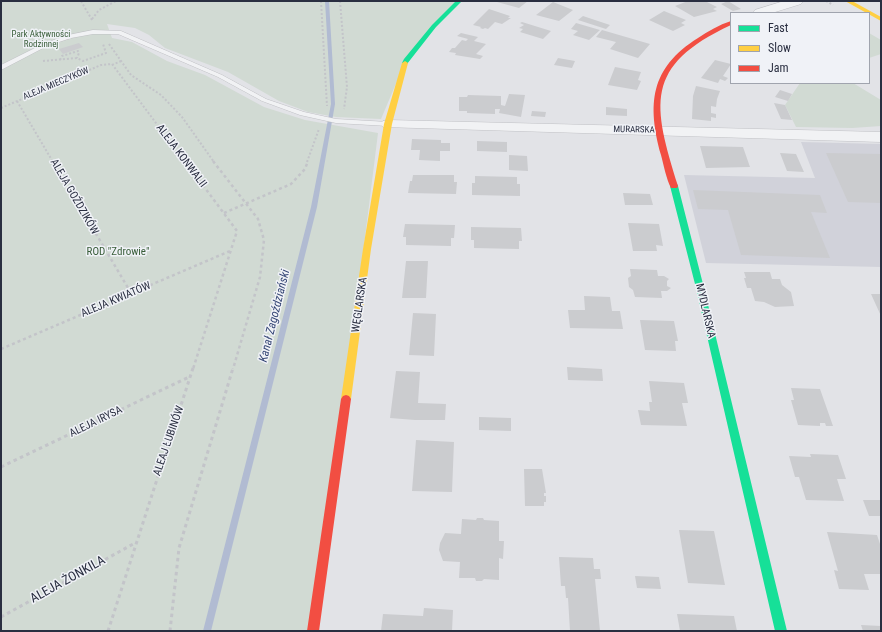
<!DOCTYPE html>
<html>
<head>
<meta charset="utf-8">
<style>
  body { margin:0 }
  #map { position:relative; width:882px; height:632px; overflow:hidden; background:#e2e3e7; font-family:"Roboto Condensed",sans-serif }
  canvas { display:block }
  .frame { position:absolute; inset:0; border:2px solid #292e40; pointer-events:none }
  .legend { position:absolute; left:730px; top:12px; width:140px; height:72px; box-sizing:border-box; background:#f0f2f7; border:1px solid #a0a4ae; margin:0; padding:5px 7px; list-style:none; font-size:12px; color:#292e40 }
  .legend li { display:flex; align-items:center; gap:8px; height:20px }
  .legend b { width:20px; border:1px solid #a0a4ae }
</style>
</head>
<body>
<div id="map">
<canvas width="882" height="632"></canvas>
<div class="frame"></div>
<ul class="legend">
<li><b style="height:5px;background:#16e098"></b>Fast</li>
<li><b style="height:5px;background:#ffcf43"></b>Slow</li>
<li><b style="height:5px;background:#f24e42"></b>Jam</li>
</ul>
</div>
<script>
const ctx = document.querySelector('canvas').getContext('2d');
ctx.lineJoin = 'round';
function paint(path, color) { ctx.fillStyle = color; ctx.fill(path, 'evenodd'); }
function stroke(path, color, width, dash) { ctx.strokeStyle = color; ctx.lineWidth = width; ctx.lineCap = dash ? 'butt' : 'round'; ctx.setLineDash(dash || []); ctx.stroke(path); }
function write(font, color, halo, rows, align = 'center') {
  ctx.font = font + ' "Roboto Condensed",sans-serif'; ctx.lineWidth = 3; ctx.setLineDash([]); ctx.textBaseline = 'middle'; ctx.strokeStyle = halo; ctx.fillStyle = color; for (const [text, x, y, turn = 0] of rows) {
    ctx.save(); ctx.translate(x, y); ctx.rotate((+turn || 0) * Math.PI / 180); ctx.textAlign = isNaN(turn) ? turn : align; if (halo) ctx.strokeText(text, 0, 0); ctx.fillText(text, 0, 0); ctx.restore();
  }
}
paint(new Path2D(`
  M801,142l80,2v123l-175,-4 -22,-88 131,3z`), '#d1d2da');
paint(new Path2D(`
  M1,1h459l-54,59 -25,59 -45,-2 -28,-5 -29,-11 -51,-29 -63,-24 -16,-13 -14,-7 -28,-4 5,14 20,4 35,19 38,14 59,32 41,13 73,13 -62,498h-315z
  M869,33l12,7v14l-12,4z
  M800,83h53l28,17v26l-29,2 -56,-1 -11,-22z`), '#d1dad3');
paint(new Path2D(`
  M325,1h4l6,103 -18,103 -106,424h-8l108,-424 20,-103z`), '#b1bbd2');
paint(new Path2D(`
  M498,1h30l-9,7 -22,-6z
  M688,1l7,1 10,-1 12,6 -4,2 4,2 -23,6 -19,-11z
  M728,1l13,8 -8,2 -12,-7z
  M553,2l20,8 -14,11 -23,-6z
  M489,9l21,7 -2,2h3l-9,6 -7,-2 -7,7 -3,-1 -2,1 -3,-1 1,-1 -8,-2z
  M664,11l22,9 -5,3 4,2 -12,6 -24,-11z
  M583,16l27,9 -4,4 -28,-9z
  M522,22l29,9 -8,8 -23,-7 3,-3 -4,-1 5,-3 -4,-2z
  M576,23l24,7 -11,10 -16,-5 5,-4 -7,-2z
  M602,30l48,14 -12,14 -28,-9 6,-7 -20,-5z
  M461,33l17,4 -4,4 12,3 -10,10 7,2 -3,3 -25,-4 1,-2 -7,-1 3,-4h3l7,-8 4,1 2,-2 -11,-3z
  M79,43l4,4 -20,7 -4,-5z
  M558,58l17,3 -3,7 -18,-3z
  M715,60l16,4 -8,12 5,2 -3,3 -5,-2 -2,4 -17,-5z
  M615,67l26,5 -3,8 3,1 -4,9 -29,-5z
  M696,86l24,5 -3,8 -1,8 -5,-1v7l5,1v4l-5,-1v4l-19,-2 1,-23z
  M780,90l12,4 -4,7 -13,-4z
  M509,94l16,1 -4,22 -22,-4 1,-4h-5v5l-28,-1v-2h-8v-14h8l1,-2 33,1v9l4,1z
  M774,103l11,2 7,15 -11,-1z
  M606,107l21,2v7l-21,-1z
  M532,111l14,1 -1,5 -14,-1z
  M412,139l29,1v3h9v8h-10v10l-21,-1 1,-10h-9z
  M477,141l30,1v10l-30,-1z
  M700,146l43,1 7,20 -44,1z
  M780,153l16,1 8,18 -17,-1z
  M826,153l55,1v49l-33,-1z
  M509,155l18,1 1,15 -19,-1z
  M413,175h41v7h3l-1,12 -48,-1 2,-12h2z
  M475,176l42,1v7h3v12l-48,-1v-12h3z
  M693,190l127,5 7,18 -16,-1 19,46 -89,-3 -13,-45 -30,-1z
  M623,193l27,1 3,11h-28z
  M628,223l31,1 4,22 -7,-1 1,6h-24z
  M405,224l50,1 -1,13h-3v8l-45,-1v-8h-3z
  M471,227l50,1 1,13h-3v8l-45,-1v-8h-3z
  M406,261h22l-2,37h-24z
  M630,269l27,1 1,6h6l5,3 -2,2v5l4,2 -4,3h-6l1,7 -27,-1 -2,-7 -4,-3 -1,-9 3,-2z
  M744,272h26l2,7h8l2,6 9,7 3,14 -19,1 -11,-5 -9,-1 -4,-13h-4l-3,-10h2z
  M871,294h10v22z
  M584,296l26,1 2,14h8l3,18 -53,-1 -2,-18h17z
  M413,313l23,1 -2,42 -25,-1z
  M640,320l34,1 4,20h-3l1,10 -31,-1z
  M567,367l35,2 1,12 -35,-1z
  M396,371l24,1 -2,31 28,1 -1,16h-30l-25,-2z
  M649,381l35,2 4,20h-6l5,23 -46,-1 -3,-15 12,1 -1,-9h3z
  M791,388l29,1 13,37h-7l-1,-3h-5v3l-22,-1 -7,-25h3z
  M479,417l32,1v13l-32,-1z
  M416,440l38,2 -2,50 -40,-1z
  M810,454l28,1 8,24h-9l7,22 -38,-1 -7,-23h-4l-6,-21 22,1z
  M524,469h18l4,24h-2v3h2v6h-2v4h-19z
  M863,500h18v16h-12z
  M477,518h6l1,2 15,1v20h5l-1,18 -4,-1v22l-15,-1 -2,2h-6l-1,-3h-16l1,-16 -17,-1 -4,-11 1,-7 5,-10 16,1 1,-15 14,1z
  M679,530l35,1 11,54 -37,-2z
  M827,532l50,3 4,12v27h-17l5,16 -30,-1 -5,-19 4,1z
  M559,557l34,1 1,11h6l1,10h-6l5,52h-30l-2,-33h-2l-1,-12h-4z
  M635,576l24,1 2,12 -24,-1z
  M424,608l29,2 -1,21h-71l2,-17 40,2z
  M677,614l57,2 3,15h-57z
  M861,625l20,1v5h-18z`), '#cbcccf');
const lane = new Path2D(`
  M93,30l28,1 101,44 44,24 38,13 32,7 52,3 4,2 -4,2 -52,-3 -36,-8 -38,-14 -44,-24 -100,-43h-25l-22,4 -24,8 -46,24v-5l42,-21 25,-9z`);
const street = new Path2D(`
  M784,1h19l-2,3 -29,9h-19l2,-3z
  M388,120l493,12v10l-498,-15 -2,-3 2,-3z`);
stroke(lane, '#c0c1c5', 1);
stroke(street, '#c0c1c5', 1);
stroke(new Path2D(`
  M81,1l11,19
  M321,1l6,105
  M340,1l7,86 -3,22
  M826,1l7,4
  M92,19l7,-9 17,-9
  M109,44l22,31 30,20 21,22 32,45
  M60,60l2,-4 16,-5 1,2 -2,5
  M43,61l34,-3 6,3 23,-8 -3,-9
  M112,65l9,-4
  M17,101l36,61
  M1,108l100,-43 11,-1 73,98
  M307,162l12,-33`), '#c3c4c9', 2, [2, 2]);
stroke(new Path2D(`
  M53,161l78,132
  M185,161l52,70 -44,138
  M213,161l45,58 6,21 -4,37 -27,92
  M224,213l67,-29 14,-15 3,-8
  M1,349l229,-98`), '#c3c4c9', 2.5, [3, 3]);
stroke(new Path2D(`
  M1,467l190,-91
  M1,617l134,-74
  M108,631l85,-263
  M170,631l9,-83 54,-180`), '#c3c4c9', 3, [3.5, 3.5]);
paint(lane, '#f1f2f4');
paint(street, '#f1f2f4');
paint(new Path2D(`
  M456,1h6l-26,26 -29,37h-4l-1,-1 2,-4 28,-34z
  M671,184h6l1,2 25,98 84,347h-12l-80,-347 -25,-98z`), '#16e098');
paint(new Path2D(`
  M845,1h7l29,16v4z
  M405,61l3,2 -16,61 -21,125 -20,150 -2,3 -3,1 -3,-1 -2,-3 22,-150 21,-125 18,-61z`), '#ffcf43');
paint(new Path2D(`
  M731,21v4c-88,41 -78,80 -53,161l-1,2h-6c-5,-10 -7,-22 -10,-33 -14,-51 -11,-87 37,-117 10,-7 21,-13 33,-17z
  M346,395l3,1 2,3 -32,232h-12l34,-232 2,-3z`), '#f24e42');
write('9px', '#375c37', '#f0f2f7', [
  ["Park Aktywności",41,35],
  ["Rodzinnej",41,45]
]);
write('9px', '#292e40', '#f0f2f7', [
  ["ALEJA MIECZYKÓW",56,84,-23],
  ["MURARSKA",634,130,1]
]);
write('11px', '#292e40', '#f0f2f7', [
  ["ALEJA KONWALII",181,156,53],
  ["ALEJA GOŹDZIKÓW",74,197,60],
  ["ALEJA KWIATÓW",116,300,-23],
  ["WĘGLARSKA",360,305,-82],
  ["MYDLARSKA",705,311,77],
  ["ALEJA IRYSA",96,422,-26],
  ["ALEAJ ŁUBINÓW",169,441,-71]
]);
write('11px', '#375c37', '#f0f2f7', [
  ["ROD \"Zdrowie\"",118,252]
]);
write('italic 12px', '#344574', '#f0f2f7', [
  ["Kanał Zagoździański",275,316,-76]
]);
write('13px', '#292e40', '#f0f2f7', [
  ["ALEJA ŻONKILA",68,580,-29]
]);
</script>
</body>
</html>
